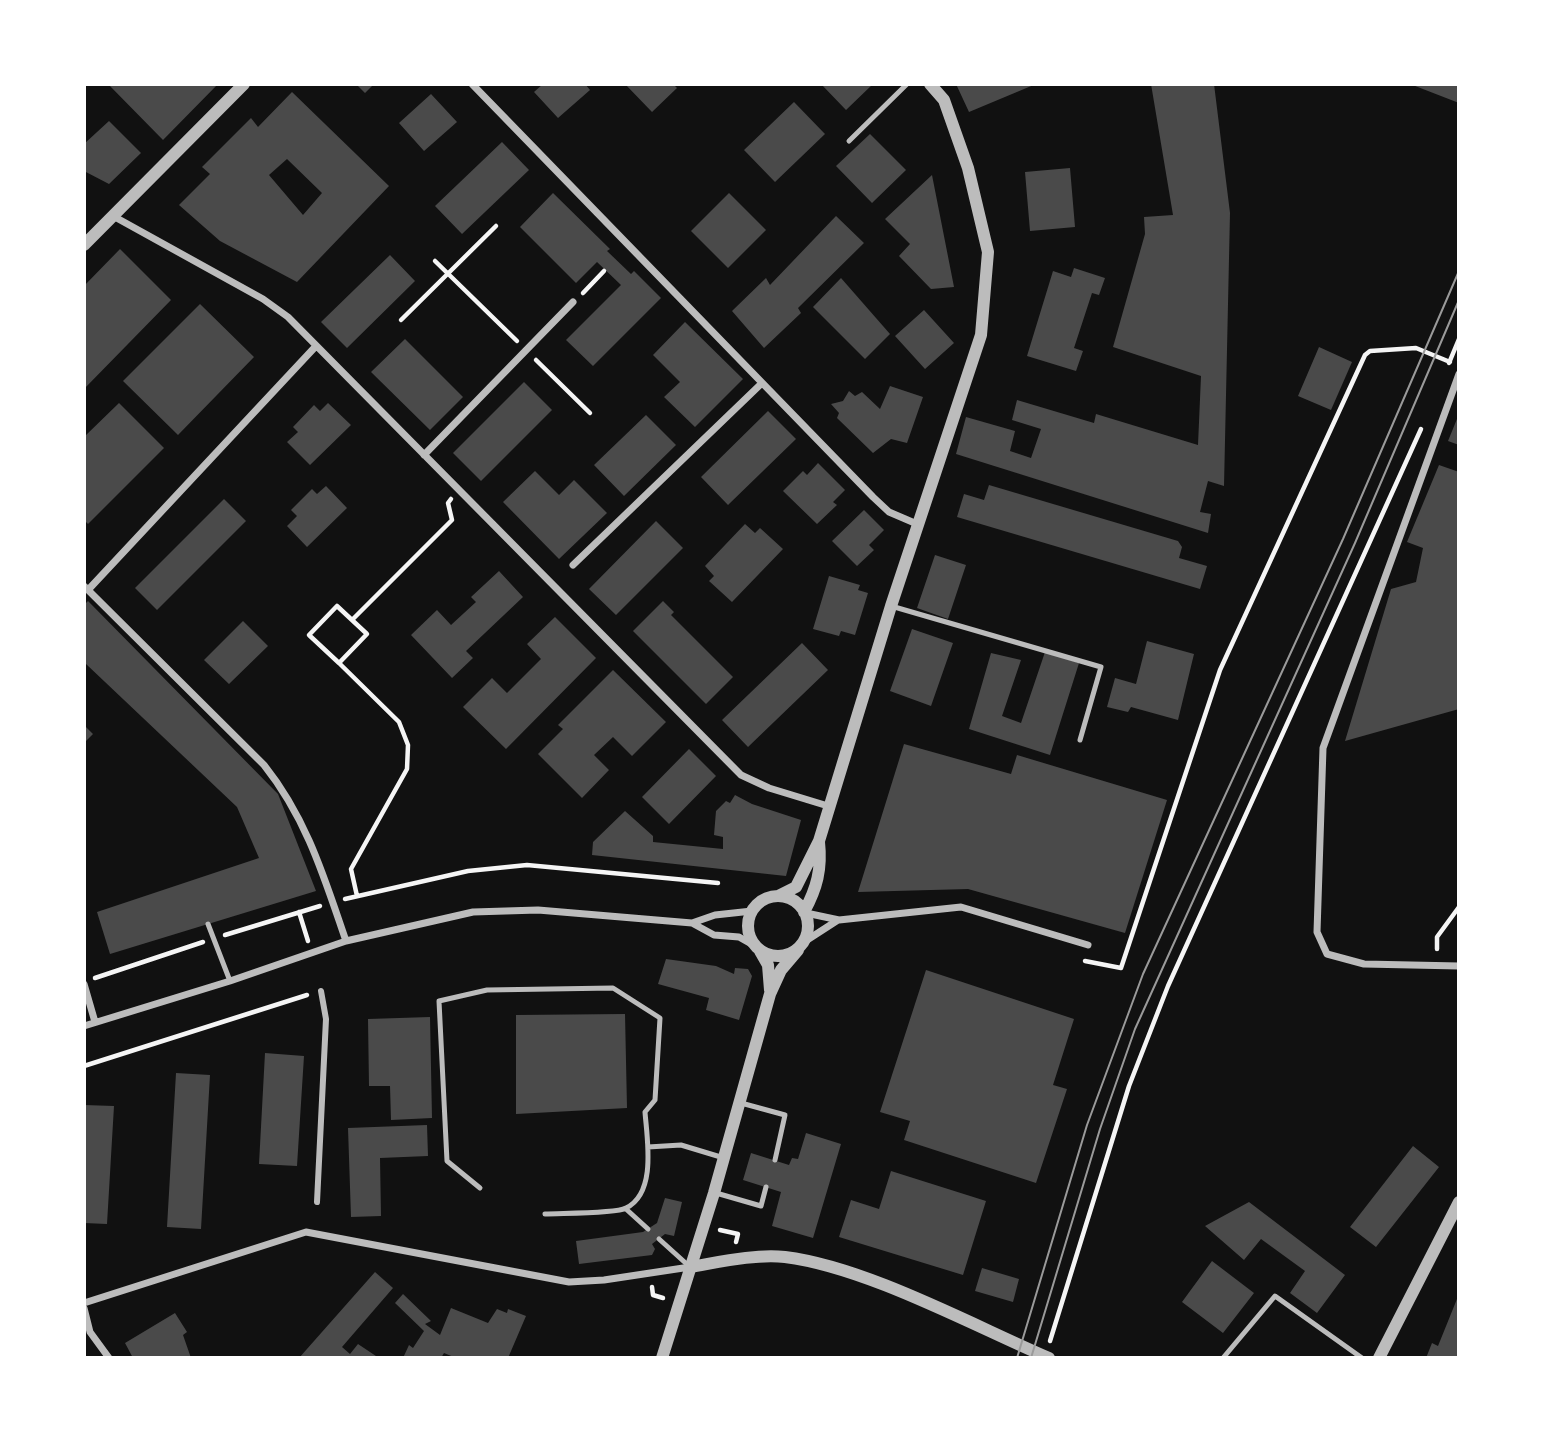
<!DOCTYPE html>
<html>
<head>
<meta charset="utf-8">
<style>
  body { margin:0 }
  #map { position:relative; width:1543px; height:1442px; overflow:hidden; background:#111; font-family:Quicksand,sans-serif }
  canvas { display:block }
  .frame { position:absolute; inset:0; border:86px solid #fff; pointer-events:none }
</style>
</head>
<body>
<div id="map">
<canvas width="1543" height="1442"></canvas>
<div class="frame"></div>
</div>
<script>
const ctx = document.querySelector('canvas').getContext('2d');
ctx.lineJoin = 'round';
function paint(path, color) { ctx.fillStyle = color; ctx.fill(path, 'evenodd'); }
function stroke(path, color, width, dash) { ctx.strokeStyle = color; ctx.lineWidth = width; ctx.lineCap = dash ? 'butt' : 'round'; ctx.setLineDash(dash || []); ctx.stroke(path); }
paint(new Path2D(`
  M108,84h110l-55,56z
  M356,84h18l-9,9z
  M543,84h42l5,6 -32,28 -24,-26z
  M625,84h48l4,4 -25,24z
  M821,84h52l-27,26z
  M956,84h80l-67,28z
  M1151,84h63l16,129 -6,273 -16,-5 -8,31 11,2 -3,19 -252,-79 10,-37 49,14 -5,20 21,7 10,-29 -29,-9 5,-20 77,23 2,-9 102,31 3,-69 -88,-29 32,-113 -1,-17 29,-2z
  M1410,84h49v19z
  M292,92l97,94 -92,96 -77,-41 -41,-36 31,-31 -8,-7 49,-49 7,9zM287,159l35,34 -19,22 -34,-40z
  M431,94l26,28 -33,29 -25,-28z
  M794,102l31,32 -50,48 -31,-32z
  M109,121l32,32 -32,31 -25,-13v-27z
  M870,134l36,36 -34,33 -36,-37z
  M502,142l27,28 -67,64 -27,-28z
  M1070,168l5,59 -45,4 -5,-59z
  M932,175l22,112 -23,2 -32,-33 11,-12 -25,-25z
  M553,193l57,56 -3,2 24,23 3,-3 27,27 -68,68 -27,-26 55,-55 -24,-23 -21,21 -56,-56z
  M729,193l37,37 -38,38 -37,-37z
  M836,216l28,27 -66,65 3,5 -37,35 -32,-37 34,-33 4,7z
  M120,249l51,51 -87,89v-103z
  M390,255l25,26 -68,67 -26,-26z
  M1074,268l31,10 -6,17 -7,-2 -18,55 9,3 -7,20 -49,-15 26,-85 18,6z
  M841,278l49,56 -25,25 -52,-52z
  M200,304l54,53 -76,78 -55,-54z
  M924,310l30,33 -29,26 -30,-33z
  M685,322l58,57 -48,48 -31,-30 16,-15 -27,-27z
  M405,339l58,58 -33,33 -59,-58z
  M1319,347l33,15 -21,48 -33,-14z
  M524,382l28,28 -71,71 -28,-28z
  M890,386l33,11 -16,46 -16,-4 -18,14 -36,-35 2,-5 -8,-9 12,-3 6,-10 6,5 7,-4 18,17z
  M119,403l45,45 -76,76 -4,-4v-83z
  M328,403l23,22 -41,40 -23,-23 11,-10 -5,-5 21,-22 6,6z
  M768,411l28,28 -68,66 -27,-28z
  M1459,414v31l-11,-4z
  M646,415l30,30 -52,51 -30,-31z
  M818,463l27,27 -12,12 4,3 -20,19 -34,-33 20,-20 4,4z
  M1439,465l20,7v237l-114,32 46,-152 25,-7 7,-34 -16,-6z
  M535,471l24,24 15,-15 33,33 -48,46 -56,-57z
  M989,485l189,56 4,6 -3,11 28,8 -7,23 -243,-72 7,-23 20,6z
  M326,486l21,22 -40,39 -20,-21 10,-10 -6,-6 21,-21 5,5z
  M224,499l22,22 -89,89 -22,-22z
  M864,510l20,20 -15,15 5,5 -17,16 -25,-25z
  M656,521l27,27 -67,67 -27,-26z
  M745,524l10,9 5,-5 23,21 -51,53 -23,-21 5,-5 -9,-10z
  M935,555l31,10 -18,54 -31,-11z
  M499,571l24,26 -57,54 7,7 -21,20 -41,-43 26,-25 14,15 25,-23 -5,-5z
  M829,576l31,9 -2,5 10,3 -13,42 -14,-4 -2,5 -26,-7z
  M88,601l190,193 38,97 -206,63 -13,-42 162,-54 -22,-51 -151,-143 -2,2v-61z
  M663,601l11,11 -3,3 62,62 -27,27 -73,-73z
  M555,617l41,41 -90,91 -43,-42 29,-29 15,15 34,-34 -14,-15z
  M243,621l25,25 -39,38 -25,-24z
  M912,629l41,14 -22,63 -41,-15z
  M1147,641l47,13 -16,66 -47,-13 -3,5 -21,-5 8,-29 21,6z
  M802,643l26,27 -80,77 -26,-27z
  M1045,652l34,11 -29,92 -81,-26 22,-76 30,7 -19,56 19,7z
  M613,670l53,52 -34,34 -19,-19 -19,18 15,15 -27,28 -44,-44 25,-25 -5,-4z
  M84,725l9,9 -9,9z
  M904,744l107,30 6,-19 150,45 -42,133 -157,-44 -110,3z
  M689,749l27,27 -47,48 -27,-27z
  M735,795l17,9 49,16 -15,56 -194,-21 1,-13 32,-31 28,25v6l70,7v-12l-9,-2 2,-24 10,-10 4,2z
  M666,959l50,7 18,8 1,-6 13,1 4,7 -13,44 -33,-10 3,-12 -51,-14z
  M926,970l148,49 -21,66 14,4 -31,94 -132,-43 6,-19 -30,-9z
  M625,1014l2,94 -111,6v-99z
  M430,1017l2,101 -41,2 -1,-34h-21l-1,-67z
  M265,1053l39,3 -7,110 -38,-2z
  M176,1073l34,2 -9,154 -34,-2z
  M84,1105l30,1 -7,118 -23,-1z
  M427,1125l1,31 -48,2 1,58 -30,1 -3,-89z
  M806,1133l35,11 -28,94 -41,-12 9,-34 -38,-12 8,-27 38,12 3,-7 6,1z
  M1413,1146l26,21 -63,80 -26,-20z
  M891,1171l95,30 -23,74 -124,-38 12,-37 28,9z
  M665,1198l17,4 -8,34 -9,-2 -13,10 3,5 -3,6 -73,9 -3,-23 67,-9 14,-9z
  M1249,1202l96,73 -28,38 -27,-20 15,-22 -44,-32 -17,21 -39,-34z
  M1212,1261l42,32 -31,40 -41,-31z
  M982,1268l37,11 -6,23 -38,-11z
  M375,1272l18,16 -51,59 8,7 8,-10 21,14h-80z
  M403,1294l28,27 -6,3 15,11 11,-27 37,15 9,-14 10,4 1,-4 18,7 -18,42h-52l-12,-5 -3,5h-38l6,-13 4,3 11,-17 -29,-28z
  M1459,1294v64h-33l6,-15 6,3z
  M175,1313l12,19 -4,3 8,23h-58l-8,-15z`), '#4a4a4a');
stroke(new Path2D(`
  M435,261l82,80
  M583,293l21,-22
  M401,320l95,-94
  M536,360l54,53
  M1449,363l10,-24
  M339,663l-30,-28 28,-29 15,14
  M357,896l-6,-27 56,-100 1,-24 -9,-23 -60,-59 28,-29 -15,-14 100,-100 -4,-17 3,-4
  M345,899l123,-28 59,-6 191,18
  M299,912l9,29
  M225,935l95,-29
  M1437,949v-12l22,-30
  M1085,961l36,7 99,-298 145,-315 5,-4 46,-3 34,14
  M95,978l108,-36
  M84,1066l223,-71
  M720,1230l18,4 -2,8
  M652,1287l1,8 10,3
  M1050,1341l79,-255 39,-100 253,-557`), '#f5f5f5', 4.5);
stroke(new Path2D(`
  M849,141l58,-57
  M891,606l210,61 -21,73
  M208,924l22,57
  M741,1103l44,12 -10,45
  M648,1147l33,-2 43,13
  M480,1188l-33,-27 -8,-160 48,-11 126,-2 47,30 -5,82 -10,12c2,27 12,81 -19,96 -11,6 -65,5 -81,6
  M716,1193l45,13 5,-19
  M626,1209l22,20
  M659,1239l31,28
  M1223,1358l52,-62 87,62`), '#bcbcbc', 5);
stroke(new Path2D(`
  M317,1202l9,-183 -5,-28`), '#bcbcbc', 6);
stroke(new Path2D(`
  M472,84l401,413 16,15 28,12
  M113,216l150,83 25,18 453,458 28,13 59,18
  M1459,374l-136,374 -6,184 10,22 37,10 95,2
  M424,455l149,-153
  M573,565l189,-182
  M84,586l180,179c43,54 60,112 82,176
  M88,590l228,-244
  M806,913l33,7 122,-13 127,38
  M692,923l23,-8 37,-4
  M804,942l34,-22
  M84,984l11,38
  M84,1026l146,-45 116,-40 127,-29 65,-2 154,13 22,12 25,2 16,9
  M84,1303l222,-71 263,50 35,-2 86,-13
  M84,1308l6,24 19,26`), '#bcbcbc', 7);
stroke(new Path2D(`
  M84,245l160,-161
  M748 926a30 30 0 1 1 60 0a30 30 0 1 1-60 0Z
  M778,896l18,-9 23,-46 72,-235 90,-271 7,-83 -20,-84 -24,-68 -14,-16
  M804,912c13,-24 18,-43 15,-70
  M760,951l8,14 2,25
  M690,1267c30,-5 64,-13 95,-10 81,10 187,68 264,101
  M662,1358l52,-165 56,-199 11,-24 17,-20
  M1379,1358l80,-156`), '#bcbcbc', 12);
stroke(new Path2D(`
  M1017,1358l70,-233 56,-151 200,-435 116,-268
  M1031,1358l69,-229 35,-100 220,-486 104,-243`), '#9a9a9a', 2);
</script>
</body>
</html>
